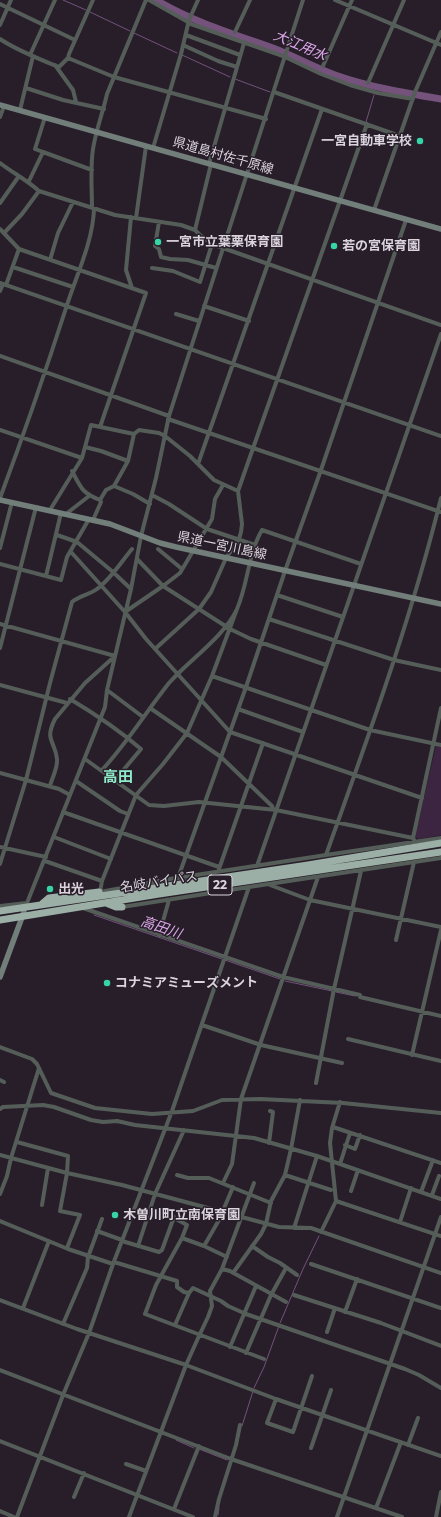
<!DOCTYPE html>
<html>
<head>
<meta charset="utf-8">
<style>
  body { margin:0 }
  canvas { display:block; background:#271e2a }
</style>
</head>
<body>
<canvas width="441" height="1517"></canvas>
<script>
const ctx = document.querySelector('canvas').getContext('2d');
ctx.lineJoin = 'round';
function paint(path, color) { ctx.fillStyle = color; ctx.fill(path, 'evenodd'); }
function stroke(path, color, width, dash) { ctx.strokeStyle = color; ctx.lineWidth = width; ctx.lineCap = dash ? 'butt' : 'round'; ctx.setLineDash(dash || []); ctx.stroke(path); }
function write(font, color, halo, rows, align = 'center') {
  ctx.font = font + ' Montserrat,"Noto Sans JP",sans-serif'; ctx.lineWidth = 3; ctx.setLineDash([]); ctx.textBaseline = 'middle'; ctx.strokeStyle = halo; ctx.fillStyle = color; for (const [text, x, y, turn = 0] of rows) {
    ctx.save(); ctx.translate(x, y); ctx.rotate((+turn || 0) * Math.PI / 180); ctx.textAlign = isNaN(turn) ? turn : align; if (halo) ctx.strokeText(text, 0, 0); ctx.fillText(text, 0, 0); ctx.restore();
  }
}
paint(new Path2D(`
  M436,746l5,1v88l-23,4 -3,-3z`), '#3c2541');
stroke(new Path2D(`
  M63,0l23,10
  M90,12l40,19
  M134,33l43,20
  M182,55l48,22
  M235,79l35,13
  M366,122l8,-27
  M94,915l128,44
  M225,960l55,19
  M285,981l47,10
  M336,992l19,4
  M280,1323l23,-54 16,-33
  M254,1388l10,-21 15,-41
  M242,1426l11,-35
  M176,1440l18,8
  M199,1449l28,11
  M218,1515l1,-7`), '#74527b', 1);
stroke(new Path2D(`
  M156,0c37,22 77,34 117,48 21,8 40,19 62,27 34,12 70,18 106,24`), '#74527b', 7);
stroke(new Path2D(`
  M93,0l-24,54 -1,4 46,19 152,42
  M149,0l39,22
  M335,0l106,45
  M0,4l75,36
  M188,23l95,33 38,18 29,11 28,8 35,6
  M0,25l11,-25
  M235,32l15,-32
  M186,35l54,20
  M0,39c18,12 39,20 59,28l9,-9
  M183,45l35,16 19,6
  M30,55l25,-55
  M55,65l18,25 3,12
  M323,66l29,-66
  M368,83l36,-83
  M26,88l37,12 41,9
  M274,92l126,44
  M20,110l13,-54
  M0,117l4,-11
  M153,148l28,-94 8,-34 9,-20
  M43,152l49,18
  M0,163c13,10 27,17 39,28
  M209,164l35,-121
  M29,181l14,-29 -8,-3 10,-32
  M0,203l19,-27
  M92,208c0,-19 -2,-40 1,-59 3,-19 10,-37 14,-55l39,-94
  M374,210l41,-118 26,-60
  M131,217l-5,53 6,18
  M136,218l10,-72
  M159,222l-4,24 4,3 2,8 9,2 18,1 28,8
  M0,229l19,20 127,44 -46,134
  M195,230l16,-66
  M4,233l18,-19 17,-23 76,24 66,10 14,5 5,5 12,9 11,4 218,77
  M50,260l8,-27 15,-31
  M13,267l60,20
  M152,268l21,3 27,11 12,-38
  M0,283l441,153
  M6,285l13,-36
  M0,291l3,-7
  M204,306l45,15
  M176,314l23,7
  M0,356l169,60
  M168,419l273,93
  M0,430l82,28
  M85,447l16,4 27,10
  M198,464l124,-355
  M72,471c9,17 10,22 28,29
  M114,486l19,8 17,10
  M152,495l17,9 38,25 48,16
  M0,498c24,-64 46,-128 67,-193 10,-31 26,-64 27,-96
  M441,498c-30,122 -73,239 -115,357l115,-17
  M50,510l32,-52 9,-33 43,9
  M66,514l23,-18
  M93,520l8,-18 -1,-2 6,-10 8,-4 14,-25 6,-27 5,-4 20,3 6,3 25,20 24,24 24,11
  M57,535l20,7 36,30 18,17
  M0,548l12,-46
  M158,549l24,20
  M71,552l54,60 21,27 84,93 192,66
  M137,559l26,27 67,43 21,10 75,26
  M0,564l61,16 6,-23 22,-38
  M46,576l15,-63
  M277,595l66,22
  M237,609l-25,67 -25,57 -24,31 -27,31 -34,86 -2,11 70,-13 156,-24
  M125,612l38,-26 17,-13 32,-54 3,-20 8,-14
  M269,619l125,41 47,10
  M0,624l115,32
  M0,648l36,-141
  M155,649l44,-40 12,-17 15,-34 13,-19 2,-7 1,-8 -4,-33 129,-367
  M212,676l158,54 71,15
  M0,685l67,18
  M107,690l36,27
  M70,699c25,15 49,31 71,50l-26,31
  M150,708l71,49 51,49 1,3
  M238,709l65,23
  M85,759l64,46 15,1 35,-4 77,8 137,28 2,4
  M102,770c25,-27 44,-58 67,-87 20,-23 55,-46 68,-74 11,-25 11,-55 25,-79l99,34
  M0,773l59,16 11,6
  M76,781l44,30 8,3
  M50,786c2,-8 8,-18 7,-27 -2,-19 -13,-18 -2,-40l30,-36 30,-27
  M63,812l156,55
  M54,837l57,22
  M413,838l28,-130
  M0,847l46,10
  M45,861l57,20
  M0,864l26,-84 24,-97 22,-81c8,-7 17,-7 25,-13 14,-10 24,-27 35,-40
  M257,866l184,-532
  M219,869l44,-126
  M178,878l68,-191 39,-116 36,-101 85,-250
  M270,885l40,15 131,27
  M0,906l27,-3
  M122,907l127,-20
  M25,908l80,-201 2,-17 24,-101 10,-53 15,-58 13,-62 134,-416
  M83,908l200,69 77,18v2l81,19
  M159,935l10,-35
  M396,940l18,-78
  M202,1025l59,20 81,18
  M348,1039l93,22
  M0,1047l32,12 5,5 14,29 44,15 57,6 41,-3 29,-11 38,-1 83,4 98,10
  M412,1055l29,-125
  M0,1080l4,2
  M316,1083l18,-94 27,-118
  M0,1109l3,-2 40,-2 11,2 37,13 12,2 14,-1 18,4 119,13 63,18 124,43
  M333,1127l108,36
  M17,1142l51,14 -1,17 -7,38 20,4 -13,33
  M269,1143l4,-31 -3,-1
  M345,1145l10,4 5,-14
  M0,1155l67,18 55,12 157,42 32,1 130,45
  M340,1164l10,-31
  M177,1175l11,3h21l62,25
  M285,1175l46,15
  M223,1183l9,-19 9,-65 77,-222
  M351,1191l7,-21
  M421,1192l12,-32
  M0,1194l7,-18 4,-18 28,-90
  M432,1195l7,-19
  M336,1201l105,35
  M42,1205l6,-37
  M151,1209l16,5 20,11 -5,13 -26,47 -11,29 119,45
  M0,1221l68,28 45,15
  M400,1222l11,-34
  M294,1228l23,-72
  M97,1231l25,9
  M321,1232l15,-31 -6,-58 2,-15 8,-26
  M182,1238l22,8 23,11
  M122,1241l37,11 3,-2 12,-33
  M138,1246l17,-52 29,-64
  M204,1246l15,-26 14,-33
  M252,1246l16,11 12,6 17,12
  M114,1262l63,19v6l7,5 5,1 4,-5 28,13 7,5 18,8 159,55 14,6 22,13
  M311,1264l130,44
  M222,1269l8,2 56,31
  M233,1273l28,-39 5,-10 5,-23 14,-26 6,-26 9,-49
  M294,1295l87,28 60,23
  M0,1300l77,29 109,36 90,34 165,57
  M23,1308l26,-67
  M345,1312l12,-33
  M63,1324l24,-56 1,-11 14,-38
  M175,1325l14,-32
  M327,1332l8,-24
  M230,1347l26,-61
  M246,1353l25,-58 15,-27
  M0,1370l231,89 171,58
  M276,1399l-9,24 26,9 19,-56
  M0,1441l193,76
  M408,1445l10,-27
  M311,1448l20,-58
  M126,1464l20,7
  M74,1497l10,-24
  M376,1508l25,-66
  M174,1509l25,-63
  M0,1511l14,6
  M17,1517l46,-122 26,-62 24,-69 59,-153 77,-224 192,-29
  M129,1517l57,-152 13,-29 9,-19 4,-11 -2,-15 12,-22 32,-86
  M215,1517l4,-18 17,-54 4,-20
  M337,1517l104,-300
  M436,1517l5,-25`), '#555d59', 4);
stroke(new Path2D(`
  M0,105l441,124
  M0,500l110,24 50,19 16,4 265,57
  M0,977l24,-65`), '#717e79', 5.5);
stroke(new Path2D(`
  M106,903l10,4h6
  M42,904l7,-6 50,-6
  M0,911l308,-46 133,-22
  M0,920l159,-26 282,-42`), '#9bafa6', 7);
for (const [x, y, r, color] of [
  [420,141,4,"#37d4a6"],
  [158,242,4,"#37d4a6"],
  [334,246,4,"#37d4a6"],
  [50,889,4,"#37d4a6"],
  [107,983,4,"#37d4a6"],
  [115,1215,4,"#37d4a6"]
]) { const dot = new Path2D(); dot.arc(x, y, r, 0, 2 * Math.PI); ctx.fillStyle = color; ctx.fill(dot); stroke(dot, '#271e2a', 1.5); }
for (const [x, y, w] of [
  [220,885,24]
]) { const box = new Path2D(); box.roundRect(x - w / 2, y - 10, w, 20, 3); ctx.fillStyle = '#271e2a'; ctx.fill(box); stroke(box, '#dbd4dc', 1); }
write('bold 12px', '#dbd4dc', null, [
  ["22",220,885]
]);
write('bold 13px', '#dbd4dc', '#271e2a', [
  ["一宮自動車学校",412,141,"right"],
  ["一宮市立葉栗保育園",166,242],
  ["若の宮保育園",342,246],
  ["出光",58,889],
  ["コナミアミューズメント",115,983],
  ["木曽川町立南保育園",123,1215]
], 'left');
write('13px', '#dbd4dc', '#271e2a', [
  ["県道島村佐千原線",223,156,16],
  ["県道一宮川島線",222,546,12],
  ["名岐バイパス",159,882,-9]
]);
write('italic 14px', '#dda8e9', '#271e2a', [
  ["大江用水",300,46,23],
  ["高田川",161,928,19]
]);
write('bold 15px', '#8feac8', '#271e2a', [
  ["高田",118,778]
]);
</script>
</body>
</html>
